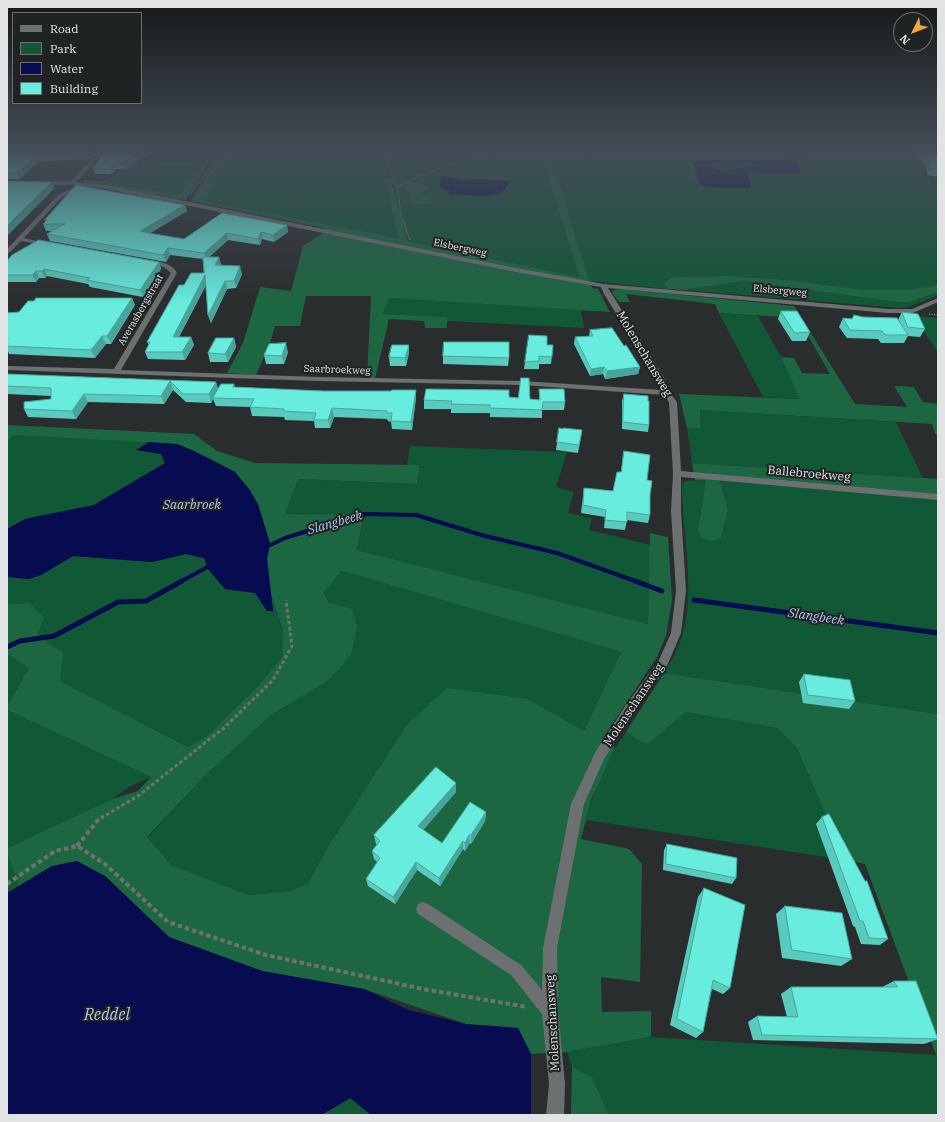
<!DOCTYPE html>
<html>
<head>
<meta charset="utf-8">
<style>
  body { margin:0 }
  #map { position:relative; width:945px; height:1122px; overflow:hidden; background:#292d2d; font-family:"IBM Plex Serif",serif }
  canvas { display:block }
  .frame { position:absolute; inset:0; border:8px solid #e1e3e4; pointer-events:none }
  .legend { position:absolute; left:12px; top:12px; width:130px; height:92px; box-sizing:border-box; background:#202324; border:1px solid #6d7071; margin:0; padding:5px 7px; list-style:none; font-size:12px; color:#e1e3e4 }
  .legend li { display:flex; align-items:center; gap:8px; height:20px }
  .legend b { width:20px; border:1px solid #6d7071 }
  .north { position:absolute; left:893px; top:12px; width:40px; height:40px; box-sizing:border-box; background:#202324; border:1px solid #6d7071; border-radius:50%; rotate:227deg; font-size:11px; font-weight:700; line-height:16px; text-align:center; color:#e1e3e4 }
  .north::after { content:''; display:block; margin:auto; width:14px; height:18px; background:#eea73d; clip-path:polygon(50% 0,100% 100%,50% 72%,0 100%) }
</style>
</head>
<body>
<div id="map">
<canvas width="945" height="1122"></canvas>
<div class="frame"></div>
<ul class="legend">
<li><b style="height:5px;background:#6c7071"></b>Road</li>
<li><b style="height:11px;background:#105836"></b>Park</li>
<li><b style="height:11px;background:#070b4f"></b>Water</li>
<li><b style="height:11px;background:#67ecdd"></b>Building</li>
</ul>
<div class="north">N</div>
</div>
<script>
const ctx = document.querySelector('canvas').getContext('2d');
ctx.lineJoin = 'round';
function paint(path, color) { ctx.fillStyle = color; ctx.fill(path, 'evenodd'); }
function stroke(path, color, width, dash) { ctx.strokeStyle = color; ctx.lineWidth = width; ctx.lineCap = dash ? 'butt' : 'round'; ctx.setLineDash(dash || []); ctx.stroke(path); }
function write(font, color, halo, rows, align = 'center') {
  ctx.font = font + ' "IBM Plex Serif",serif'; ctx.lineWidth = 4; ctx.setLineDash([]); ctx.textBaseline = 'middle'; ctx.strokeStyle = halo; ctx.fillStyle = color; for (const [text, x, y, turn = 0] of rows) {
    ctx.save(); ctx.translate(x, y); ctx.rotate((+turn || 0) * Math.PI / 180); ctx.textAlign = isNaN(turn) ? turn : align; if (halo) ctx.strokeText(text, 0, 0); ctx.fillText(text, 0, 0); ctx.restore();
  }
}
paint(new Path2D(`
  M170,148h48l-9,14h-50z
  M235,148h149l1,4 37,-4h99l3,4 -23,1 24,4 1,2 16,-2 39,120 -174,-36 -18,-63h-4l13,60 -194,-37z
  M700,148h95v3l11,3 -105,-2z
  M813,148h97l-3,5h-43l-6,-3z
  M786,155l143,3 -5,18 14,2v107l-29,5 -20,1 -25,-1 -75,-10 -61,-4 -56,1 -8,5 3,7 -77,-8 -23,-71 -14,-53 232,1zM698,160h94l-45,13 2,15 -41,-1z
  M718,162l32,1 5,3 -32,5 -11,-3 -2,-3z
  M143,163h7v2h52l-23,30 -73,-13z
  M744,281l153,21h13l27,-9 1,2 -29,12 -9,1 -216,-18z
  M389,298l192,12 3,18 -137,-7v-4l-64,-3z
  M719,313l39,3 23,41 20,42 -38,-2z
  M913,316l25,2v34z
  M700,410l196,12 27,56 -231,-15 -5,-35 14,1z
  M13,435l136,7 -12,8 25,4 3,9 -71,42 -69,14 -18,10v-86z
  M410,446l157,6 -11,35 18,5 -6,21 24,5 -3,12 62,15 -3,79 -291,-74 7,-34 -79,-2 12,-35 120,5 3,-18 -13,-1z
  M719,478l219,20v216l-274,-41c9,-14 18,-32 21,-48 9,-46 -3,-94 -3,-140l3,-4 21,-1 -8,49 23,9 7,-28z
  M186,554l18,4 4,11 17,20 30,4 18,18 -2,-17 12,36 -1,27 -23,28 -52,51 -19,11 -128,-66 4,-28 -19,-12 -7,-9 -9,-29 -22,1v-27l22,2 12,-4 32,-19 79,6z
  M342,571l279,81 -37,79 -56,-32 -122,27 -77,119 -21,38 -18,8 -41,4 -78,-30 -24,-27 61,-65 63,-58 55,-33 26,-29 5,-26 -28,-24 -5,-12z
  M7,654l22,14 -22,38z
  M7,710l144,67 -22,10 -17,12 -105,49z
  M686,712l91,16 20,20 48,112 -259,-40c8,-31 21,-63 40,-88l21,13z
  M7,853l12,33 -12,7z
  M651,1037l285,18 2,5v55h-329l-17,-38 -20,-10 -5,-15z
  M351,1098l20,17h-50z`), '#105836');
paint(new Path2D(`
  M163,148h7l-11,14h50l-23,38 -103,-18 2,-2c5,0 12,2 17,1 15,-3 25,-19 41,-18l-37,19 73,13 22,-30h-51z
  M224,148h11l-31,53 194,37 -13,-60h5l17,63 173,36 -38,-119 -16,1 -1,-2h-23l-1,-4 22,-1 -1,-4h178l1,4 84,3 1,3 -233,-1 14,53 25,78 6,1 12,23 -221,-14 -6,16 64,3v11h-22l-1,-7 -35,-2 -14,60 -8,-1 4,-82h-65l-6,30h-25l-5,17 -14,32 -29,-2 16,-30 17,-56 31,4 12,-45 20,-13 2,-5 -134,-27z
  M795,148l63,2 6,3h43l3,-5h11l8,10 -121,-3 -14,-5z
  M414,182l11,3 3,4 -7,4 10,5 1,5 -17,2 -7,-8 6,-3 -9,-3v-7z
  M728,276l61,4 75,10h45l29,-5v10l-2,-2 -26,9h-13l-153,-21 -60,9 -17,-1 -3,-7 8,-5z
  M621,289l173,17 61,98 52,3 -13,-21 20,1 9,15 15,2v32l-2,-1 -4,-11 -232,-14 1,19 -14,-1 -8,-34 121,5 -19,-42 13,1 8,15 28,1 -32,-56 -79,-5 -4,-9 -89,-10 4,8h-11l-7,-9 2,-3z
  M7,425l187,9 23,17 38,12 165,2 -3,19 -119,-5 -13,35 79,1 -7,35 291,74 2,-91 18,4 4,63 -6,36 -9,21 -54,81 12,9 -24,53 -10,39 48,10 13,15 -2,118 -39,-5 1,35 49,-1v26l-84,15 -36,2 -13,-26 -52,-4 -102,-35 -102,-18 -93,-34 -64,-61 -53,-10 -33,20 -12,-33v-5l105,-49 26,-8 13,-14 -144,-67v-4l22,-38 -22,-14v-50l22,-1 15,15 -6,15 7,8 19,12 -4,28 128,66 19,-11 52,-51 23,-28 1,-27 -12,-36 -4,-35 3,-16 -35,-71 -41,-21 -17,-7 -164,-9 -6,8zM342,571l279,81 -37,79 -56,-32 -81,-11 -41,38 -77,119 -21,38 -18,8 -41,4 -78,-30 -24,-28 61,-64 63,-58 55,-33 17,-17 9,-12 5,-26 -5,-18 -23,-6 -5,-11z
  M692,463l246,16v19l-219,-20 9,32 -7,28 -10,3 -9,-3 -4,-9 8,-49h-11z
  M664,673l274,41v346l-73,-196 -20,-4 -48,-112 -20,-20 -91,-16 -39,33 -21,-13z
  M572,1067l20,10 17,38h-38z`), '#1c6741');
paint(new Path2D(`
  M701,160h91l5,2 4,11 -52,-1 -2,1 4,13 -2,2 -41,-1 -8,-3 -6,-21zM718,162l32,1 5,3 -32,5 -11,-3 -2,-3 2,-2z
  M442,176l20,4 17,-1 32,2 -10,12 -6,2 -11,1 -35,-2 1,-3 -11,-4z
  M149,442l28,2 17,7 41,21 14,17 9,15 12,39 -3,16 6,52h-6l-12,-18 -30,-4 -17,-20 -4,-11 -18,-4 -34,8 -79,-6 -32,19 -12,4 -22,-2v-48l18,-10 69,-14 71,-42 -4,-9 -25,-4z
  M77,861l28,15 64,61 93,34 102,18 44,21 58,14 52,4 13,26v61h-160l-21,-17 -29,17h-314v-222l45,-27z`), '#070b4f');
stroke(new Path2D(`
  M264,548l21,-10 77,-24 54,1 69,21 72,17 81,29
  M180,582l31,-17`), '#070b4f', 4);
stroke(new Path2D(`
  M635,581l27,10
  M694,600l244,33
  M7,647l13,-6 34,-5 64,-34 28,-1 36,-20`), '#070b4f', 5);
stroke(new Path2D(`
  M382,148l15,39
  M692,148l3,6
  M523,152l34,-1 363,6
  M689,153l5,26
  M745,159l2,4
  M191,194l32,-46
  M410,240l-9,-25 -4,-28c39,-20 83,-34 127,-35
  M929,314l9,1`), '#6e7272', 1.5, [1.5, 1]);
stroke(new Path2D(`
  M101,818l37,-22 87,-69 48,-47 19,-34 -6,-46`), '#6e7272', 3, [3.5, 2.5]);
stroke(new Path2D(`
  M77,846l21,-26 5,-3
  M7,884l48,-33 22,-5 28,18 63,58 98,33 157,34 104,18`), '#6e7272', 4, [4.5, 3]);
paint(new Path2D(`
  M103,148h5l-32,34 30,3 410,83 88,16 284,25h24l26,-11v4l-25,11h-25l-280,-25 57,91 5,14 7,9 4,69 257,23v6l-257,-23v34l5,80 -5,42 -14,33 -33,47 -30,46 -20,45 -27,144 1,63 7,73 -1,31h-18l3,-31 -7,-70 -31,-39 -93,-61 -2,-5 2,-5 5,-2 5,2 93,61 21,25 1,-42 28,-144 25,-53 30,-46 33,-45 12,-27 5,-42 -5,-80 2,-37 -4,-72 -5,-7 -142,-10 -204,-4 -311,-11v-4l107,3 57,-96 -7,-6 -18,-4v-2l2,-1c11,2 23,2 29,13l-56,97 197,7 204,4 139,9 -4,-11 -53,-85 -3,-7 -85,-15 -410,-83 -21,-3 -23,11 -38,41 25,6v2l-28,-5 -14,14v-6l51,-54 21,-10h-40l-2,-1v-2l34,-1z`), '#6c7071');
paint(new Path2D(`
  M7,148h94l-10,11 -51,2 -21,18h-12z
  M159,148l-35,21h-8l-4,5h-17l-2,-6 8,-10h-1l-2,-5z
  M910,148h28v29l-11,-2v-8z
  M185,205l2,6 -37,22 34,6 38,-26 65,12 1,7 -14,10 -12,-3 -2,6 -32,-5 -19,17 12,7v2l21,8 -6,14 -9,1 -16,34 -3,-8 -2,-30 -27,52h12l3,8 -9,15 -37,-1 -3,-7 4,-7 -2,-3 37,-57 20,-12 -1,-14 -33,-4 -4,7 -116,-21 -3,-7 6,-3h-7l-3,-7 3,-3 -1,-1z
  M7,261l152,1 2,7 -18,28 -53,-10 -2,-3 -41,-8 -2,2h-6l-3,4h-29z
  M132,298l3,7 -24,39h-5l-11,14 -86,-4 -1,-3 -1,1v-39l12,-1z
  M781,311l29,21 -4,9h-14l-14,-22z
  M902,312l23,17 -5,8 -12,-1 -4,7h-23l-3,-4 -31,-1 -8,-11 4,-9 55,2z
  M590,330l34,16 16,21 -2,7 -33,5 -2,-5 -13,2 -16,-32 1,-7 14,-1z
  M234,338l2,9 -8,15h-18l-2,-9z
  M409,345v8l-3,13h-16l-1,-9z
  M547,345h6l-2,19h-12v5h-15l1,-7z
  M288,352l-4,12h-18l-2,-9z
  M443,356l66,2 -1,8 -65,-2z
  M7,374l209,8 2,7 16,-5 1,3 88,4h68l25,-1v8l-4,32 -20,-1 -1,-7 -3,-1 -1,-2 -53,-2 -4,11h-15l-1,-7 -29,-1 -1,-3 -32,-1 -2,-9 -34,-1 -3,-7 -2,4 -25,-1 -13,-12 -9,14 -76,-2 -12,17 -48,-2 -4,-8 27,-10v-3l-44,-2z
  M539,389l26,13 -1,8h-22v8l-52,-1v-4h-39v-4h-27v-9l85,-3 30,3z
  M624,394l24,7 1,24 -1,7 -26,-3v-28z
  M582,430l-4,23 -22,-3 1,-8z
  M647,480l3,15v20l-2,8 -21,-3 -2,10 -21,-2 1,-11 -24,-4 3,-25 29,3z
  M804,674l51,27 -6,8 -46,-6 -4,-21z
  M456,783v9l-33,38 19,13 44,-31 -1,9 -14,23 -1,-1 -5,8 -2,-2 -23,37 -23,-16 -22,34 -27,-18 -2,-7 11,-17 -3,-3 -2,-8 5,-6 -1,-1 -2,-9z
  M822,817l66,122 -8,6 -19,-1 -6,-17 -2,-1 -37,-102z
  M667,844l69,34 -4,6 -69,-14 1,-20z
  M704,888l26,100 -7,6 -11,-5 -9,43 -7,6 -26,-13 28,-128z
  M785,906l67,53 -11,7 -59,-8 -6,-44z
  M894,981l44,58 -14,5 -171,-4 -5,-18 9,-6 30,1 -6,-23 10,-7h91z`), '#59cbbe');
paint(new Path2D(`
  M93,148h8l-10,11 -2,-6z
  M148,148h11l-35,21 -2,-6z
  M38,155l2,6 -21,18 -2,-6z
  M114,163l2,6 -4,5 -2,-6z
  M52,182l3,6 -48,48v-10z
  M185,205l2,6 -45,27 -2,-7z
  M287,225l1,7 -14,10 -1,-7z
  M261,232l1,7 -2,6 -2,-6z
  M227,233l1,7 -22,20 -2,-7z
  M168,248l2,7 -4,7 -3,-7z
  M219,257l2,7 -4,9 -2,-8z
  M159,262l2,7 -18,28 -3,-7z
  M240,266l2,8 -6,14 -2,-7z
  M44,269l3,7 -2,2 -3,-7z
  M36,271l3,7 -3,4 -4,-7z
  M205,275l2,8 -32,61 -2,-7z
  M225,281l2,8 -16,34 -3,-8z
  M132,298l3,7 -24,39 -4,-8z
  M102,336l4,8 -11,14 -4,-8z
  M191,337l3,8 -9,15 -3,-8z
  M234,338l2,9 -8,15 -3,-8z
  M286,343l2,9 -4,12 -2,-8z
  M409,345v8l-3,13 -1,-8z
  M604,367l-1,7 -13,2 1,-7z
  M640,367l-2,7 -33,5 2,-8z
  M170,381l3,9 -9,14 -3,-8z
  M216,382l2,8 -7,13 -2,-9z
  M416,390v8l-4,32 -1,-8z
  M84,394l4,8 -12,17 -4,-8z
  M332,408l2,9 -4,11 -2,-8z
  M582,430l-1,8 -3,15 1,-8z
  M456,783v9l-37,43 -1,-9z
  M486,812l-1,9 -14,23v-9z
  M469,835l1,8 -5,8v-8z
  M463,841v8l-23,37 -1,-8z
  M416,862l1,8 -22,34 -2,-7z`), '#48a59b');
const building = new Path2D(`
  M7,148h86l-4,5 -51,2 -21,18h-10z
  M102,148h46l-26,15h-8l-4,5h-17l14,-16 -9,1z
  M918,148h15l-2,2 1,2 6,2v15l-8,-1v-8z
  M7,181l45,1 -45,44z
  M76,185l109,20 -45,26 8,2 36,6 38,-26 65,12 -14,10 -12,-3 -3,7 -31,-6 -23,20 -36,-5 -5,7 -116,-21 18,-10h-22l4,-4h-2z
  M39,240l120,22 -19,28 -53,-10 3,-2 -46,-9 -2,2h-6l-4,4h-25v-14l5,-6z
  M203,257h16l-4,8 25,1 -6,15h-9l-17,34 -3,-40 -32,62h18l-9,15h-37l5,-10h-3l32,-57h5l7,-12h13z
  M36,298h96l-25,38h-5l-11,14 -84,-4v-5l1,-3 -1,2v-27l12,-1 9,-11h6z
  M781,311h16l13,21 -15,1z
  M902,312l16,2 7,15 -17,-2z
  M854,315l9,2 34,1 11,17h-23l-3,-4 -32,-1 -7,-12 9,1z
  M612,328l12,18 2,-1 14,22 -33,4 -3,-4 -13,2 -16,-32 18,-1 -3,-6z
  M529,335l18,1v9h6l-1,12 -13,-1v5l-14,1z
  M216,338h18l-9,16 -17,-1z
  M444,342h65v16l-66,-2z
  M286,343l-4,13 -18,-1 5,-11z
  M392,345h17l-4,13 -16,-1z
  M7,374l209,8 -7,12h-26l-13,-13 -9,15 -77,-2 -12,17 -48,-2v-7l27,-3v-11l-44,-2z
  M521,378h8l1,21 10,1 -1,-11h25l1,13h-22l-1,8 -52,-2v-3l-39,-1 1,-3 -28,-1 2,-11 83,1v7l9,1z
  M221,384h13l-1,3 90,4h68l1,-1h24l-5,32 -20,-1 1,-8h-5v-2l-55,-3 -4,12h-14l2,-7 -33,-2 1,-2 -34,-2 4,-8 -41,-1z
  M624,394l24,2v5h1v24l-26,-3z
  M559,428l4,1v-1l19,2 -3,15 -22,-3z
  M624,451l26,4 -3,25 5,1 -2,14v20l-23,-3v10l-22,-2 1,-10 -23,-5 1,-17 29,3 4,-19h4z
  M804,674l46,6 5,21 -47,-6z
  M436,767l20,16 -38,43 24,17 28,-41 16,10 -15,23h-2l-4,8 -2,-2 -24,37 -23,-16 -23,35 -27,-18 14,-21 -8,-7 8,-10 -6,-6z
  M829,814l36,67h2l21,58 -19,-1 -6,-17h-3l-38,-104z
  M667,844l70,14 -1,20 -70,-14z
  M704,888l41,17 -15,83 -17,-8 -10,52 -26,-13z
  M785,906l57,7 10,46 -60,-9z
  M894,981h22l22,58 -176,-4 -5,-19 41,1 -7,-30h106z`);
paint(building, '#67ecdd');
stroke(building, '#48a59b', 1);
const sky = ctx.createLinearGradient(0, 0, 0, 305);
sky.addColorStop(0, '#171919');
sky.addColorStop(0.49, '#434c57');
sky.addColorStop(1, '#434c5700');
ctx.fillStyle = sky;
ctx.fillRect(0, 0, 945, 305);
write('10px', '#e1e3e4', '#202324', [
  ["Elsbergweg",460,248,12],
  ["Elsbergweg",780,291,5],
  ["Averasbergstraat",141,310,-60],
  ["Saarbroekweg",337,370,2]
]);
write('12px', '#e1e3e4', '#202324', [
  ["Molenschansweg",644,354,59],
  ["Ballebroekweg",809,474,5],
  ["Molenschansweg",634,705,-56],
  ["Molenschansweg",553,1023,-93]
]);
write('italic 13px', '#b5c4ed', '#202324', [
  ["Saarbroek",192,505],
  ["Slangbeek",335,523,-16],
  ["Slangbeek",816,617,8]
]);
write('italic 16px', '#b5c4ed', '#202324', [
  ["Reddel",107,1015]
]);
</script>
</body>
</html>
